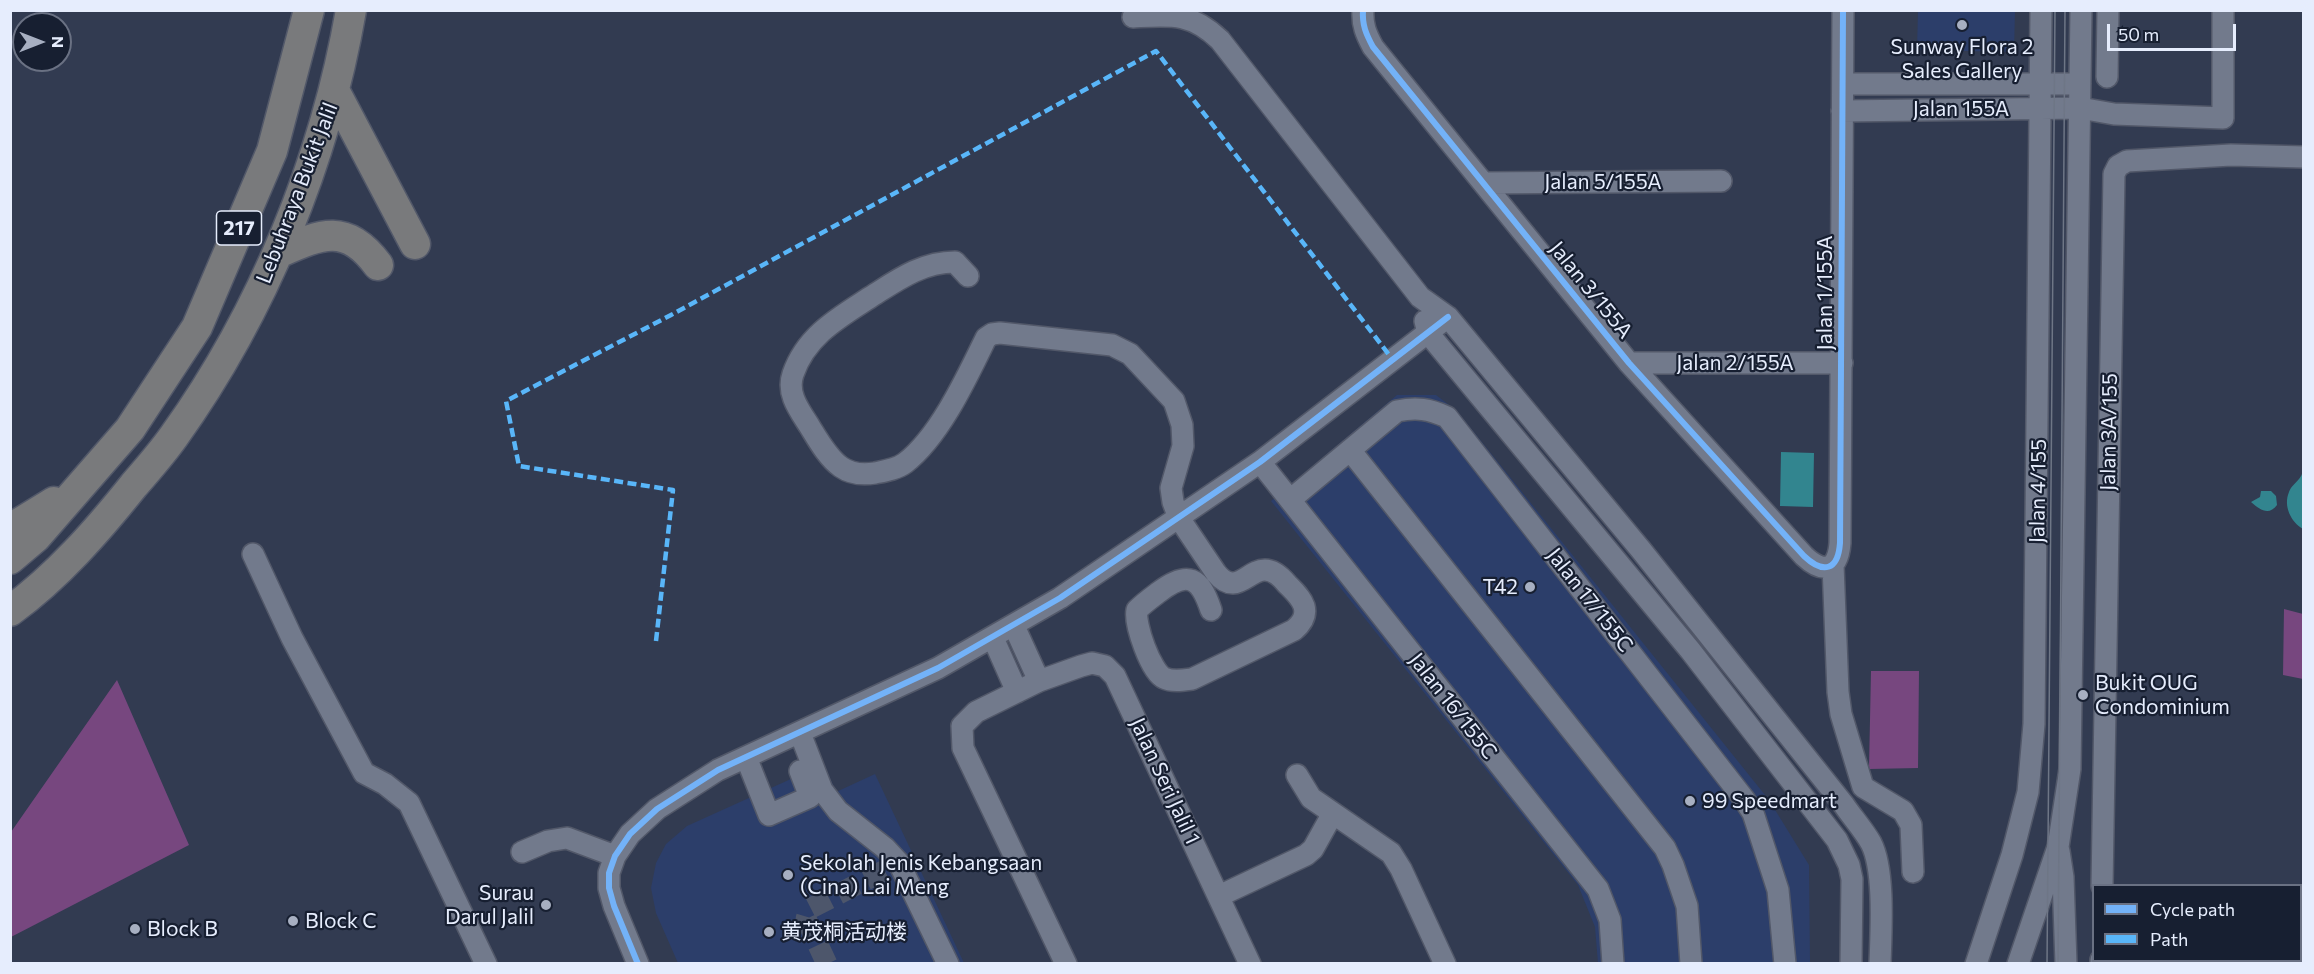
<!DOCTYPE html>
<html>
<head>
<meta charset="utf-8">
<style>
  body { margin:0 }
  #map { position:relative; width:2314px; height:974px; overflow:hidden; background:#323b51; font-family:Commissioner,sans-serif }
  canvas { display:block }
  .frame { position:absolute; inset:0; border:12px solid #e6edfd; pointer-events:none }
  .legend { position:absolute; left:2092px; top:884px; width:210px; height:78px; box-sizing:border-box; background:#171f31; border:2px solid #6a7183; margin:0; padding:8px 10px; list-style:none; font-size:18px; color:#e6edfd }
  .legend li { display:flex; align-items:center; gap:12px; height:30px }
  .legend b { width:30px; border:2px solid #6a7183 }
  .north { position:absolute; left:12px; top:12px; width:60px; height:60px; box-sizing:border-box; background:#171f31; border:2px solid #6a7183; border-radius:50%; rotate:90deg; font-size:16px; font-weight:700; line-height:24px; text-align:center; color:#e6edfd }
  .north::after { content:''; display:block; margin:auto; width:21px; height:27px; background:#a7afc1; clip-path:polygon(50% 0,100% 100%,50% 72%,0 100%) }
  .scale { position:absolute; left:2107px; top:24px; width:129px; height:27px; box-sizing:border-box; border:3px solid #e6edfd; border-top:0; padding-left:8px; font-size:18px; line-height:21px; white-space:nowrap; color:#e6edfd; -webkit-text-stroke:4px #171f31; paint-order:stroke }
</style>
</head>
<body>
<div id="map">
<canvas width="2314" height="974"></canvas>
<div class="frame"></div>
<ul class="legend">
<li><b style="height:8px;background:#73b2f8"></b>Cycle path</li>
<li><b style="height:8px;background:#59b6f9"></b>Path</li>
</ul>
<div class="north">N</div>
<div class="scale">50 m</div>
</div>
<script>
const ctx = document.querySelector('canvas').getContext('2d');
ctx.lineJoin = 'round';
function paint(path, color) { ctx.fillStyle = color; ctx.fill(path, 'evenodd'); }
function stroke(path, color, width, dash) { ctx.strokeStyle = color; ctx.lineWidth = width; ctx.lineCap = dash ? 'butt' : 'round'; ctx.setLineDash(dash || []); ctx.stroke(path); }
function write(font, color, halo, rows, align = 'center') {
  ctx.font = font + ' Commissioner,"Noto Sans SC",sans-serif'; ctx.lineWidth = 4.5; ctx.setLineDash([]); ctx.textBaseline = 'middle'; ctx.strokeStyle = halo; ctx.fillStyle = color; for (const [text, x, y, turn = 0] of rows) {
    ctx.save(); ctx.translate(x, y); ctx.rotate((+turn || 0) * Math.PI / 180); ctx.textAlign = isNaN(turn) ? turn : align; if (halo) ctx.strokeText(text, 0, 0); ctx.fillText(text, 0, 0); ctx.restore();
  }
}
paint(new Path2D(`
  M1918,11h97l-1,41 -97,-2z
  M1397,395h39l21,16 312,389 40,65 1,98h-212l-3,-36 -17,-42 -307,-384z
  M824,764l12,28 39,-18 89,189h-286l-22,-50 -5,-25 5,-25 10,-19 21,-18z`), '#2c3e6a');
paint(new Path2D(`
  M2284,609l19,5v65l-20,-4z
  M1871,671h48l-1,97 -49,1z
  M117,680l72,165 -178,92v-105z`), '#77477f');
paint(new Path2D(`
  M1781,452l33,1 -1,54 -33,-1z
  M2303,468v61c-12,-7 -20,-23 -14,-37 4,-10 14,-12 14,-24z
  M2261,491h10l5,5 1,9c-8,11 -17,5 -26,-3l9,-5z`), '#32858f');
stroke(new Path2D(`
  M827,964l-21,-45 3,-10 90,-46`), '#4d566b', 21, [21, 10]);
const minor = new Path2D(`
  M1363,10c-1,15 3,24 10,37l256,316 175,193c19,18 34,15 36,-13l3,-533
  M1133,17c38,-2 58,-5 87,23l200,257 28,20 193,233 203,255c8,12 19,24 27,38 14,27 10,89 9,121
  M2107,77l1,-67
  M1843,84h237
  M1842,111l238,-3 34,6 109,4v-108
  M1484,183l237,-2
  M968,276l-13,-14c-34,0 -59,19 -86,36 -31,20 -63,38 -76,76 -7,20 7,37 17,53 8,13 18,31 31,40 10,7 21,8 34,6 10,-2 22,-4 30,-10 35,-27 62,-86 81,-125l6,-4 8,-1 112,12 18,9 44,47 8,24 1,21 -12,42 2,14 6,16 37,55c27,33 38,-29 71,11 6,6 14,13 17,22 3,11 -3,18 -10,24l-102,49c-8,1 -20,3 -28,-1 -13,-6 -30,-54 -27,-68 7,-7 14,-12 22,-18 29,-22 41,-15 52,18
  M1425,321l3,12 262,317 147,190 12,25 3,14 -1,85
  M1629,363h213
  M1350,450l315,398 8,17 14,41 4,58
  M1260,462l338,427 12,31 3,44
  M1290,500l107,-89c20,-4 32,-2 50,6l297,382 9,14 25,77 7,74
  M253,554l39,84 72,135 21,11 24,19 77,161
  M1833,565l5,127 3,22 22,73 40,24 8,14 2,47
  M1014,626l25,55
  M993,638l24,54
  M800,733l22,57 16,21 47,37 14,15 49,101
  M746,757l23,58 41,-18 -10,-26
  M1297,775l14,23 80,55 10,16 44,95
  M2059,851l4,26 3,87
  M522,852l26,-11 19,-3 48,18
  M2102,886l12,-712 4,-8 9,-5 104,-6 73,2
  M1219,896l87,-41 7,-6 20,-36
  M638,964l-24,-58 -5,-18v-15l6,-17 15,-22 27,-25 61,-39 220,-102 122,-70 200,-136 188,-145
  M1066,964l-103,-216 -1,-22 14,-14 63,-31 42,-15 11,-3 13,3 10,10 135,288
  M1976,964l36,-109 16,-63 6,-68 7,-714
  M2018,964l40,-117 12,-78 11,-759
  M2101,964v-4`);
const highway = new Path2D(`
  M335,92l80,152
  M278,253c43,-19 68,-31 100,12
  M10,529l44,-27
  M10,559l26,-22 94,-108 67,-102 75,-176 37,-141
  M10,611c47,-34 88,-81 124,-126 14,-16 28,-32 40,-49 89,-124 151,-276 177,-426`);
stroke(minor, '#525869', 24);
stroke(highway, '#525869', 33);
stroke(minor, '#727a8c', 21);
stroke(highway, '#797a7c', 30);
stroke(new Path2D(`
  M2047,964l8,-954
  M2058,964l7,-954`), '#6e7686', 1.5);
stroke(new Path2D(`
  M656,641l17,-151 -154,-24 -13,-65 165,-86 485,-264 237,309`), '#59b6f9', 4.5, [9, 4.5]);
stroke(new Path2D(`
  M1363,10c-1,15 3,24 10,37l256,316 175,193c19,18 34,15 36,-13l3,-533
  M638,964l-24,-58 -5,-18v-15l6,-17 15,-22 27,-25 61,-39 220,-102 122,-70 200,-136 188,-145`), '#73b2f8', 6);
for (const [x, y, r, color] of [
  [1962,25,6,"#a7afc1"],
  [1530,587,6,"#a7afc1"],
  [2083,695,6,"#a7afc1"],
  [1690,801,6,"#a7afc1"],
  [788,875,6,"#a7afc1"],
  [546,905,6,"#a7afc1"],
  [293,921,6,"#a7afc1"],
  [135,929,6,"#a7afc1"],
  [769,932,6,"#a7afc1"]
]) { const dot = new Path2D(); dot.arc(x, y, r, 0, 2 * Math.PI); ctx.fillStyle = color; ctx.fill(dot); stroke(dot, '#171f31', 2); }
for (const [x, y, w] of [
  [239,228,45]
]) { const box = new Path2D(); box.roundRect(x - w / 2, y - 17, w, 34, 4.5); ctx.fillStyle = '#171f31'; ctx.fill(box); stroke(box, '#e6edfd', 1.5); }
write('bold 20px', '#e6edfd', null, [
  ["217",239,228]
]);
write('21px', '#e6edfd', '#171f31', [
  ["Sunway Flora 2",1962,47,"center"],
  ["Sales Gallery",1962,71,"center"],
  ["T42",1518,587,"right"],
  ["Bukit OUG",2095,683],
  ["Condominium",2095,707],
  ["99 Speedmart",1702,801],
  ["Sekolah Jenis Kebangsaan",800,863],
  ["(Cina) Lai Meng",800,887],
  ["Surau",534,893,"right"],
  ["Darul Jalil",534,917,"right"],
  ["Block C",305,921],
  ["Block B",147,929],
  ["黄茂桐活动楼",781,932]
], 'left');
write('21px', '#e6edfd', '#171f31', [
  ["Jalan 155A",1961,109],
  ["Jalan 5/155A",1603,182],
  ["Lebuhraya Bukit Jalil",297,193,-69],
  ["Jalan 3/155A",1591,290,51],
  ["Jalan 1/155A",1825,293,-90],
  ["Jalan 2/155A",1735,363],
  ["Jalan 3A/155",2109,432,-89],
  ["Jalan 4/155",2038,491,-89],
  ["Jalan 17/155C",1590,600,52],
  ["Jalan 16/155C",1453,706,52],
  ["Jalan Seri Jalil 1",1165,781,65]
]);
</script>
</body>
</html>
